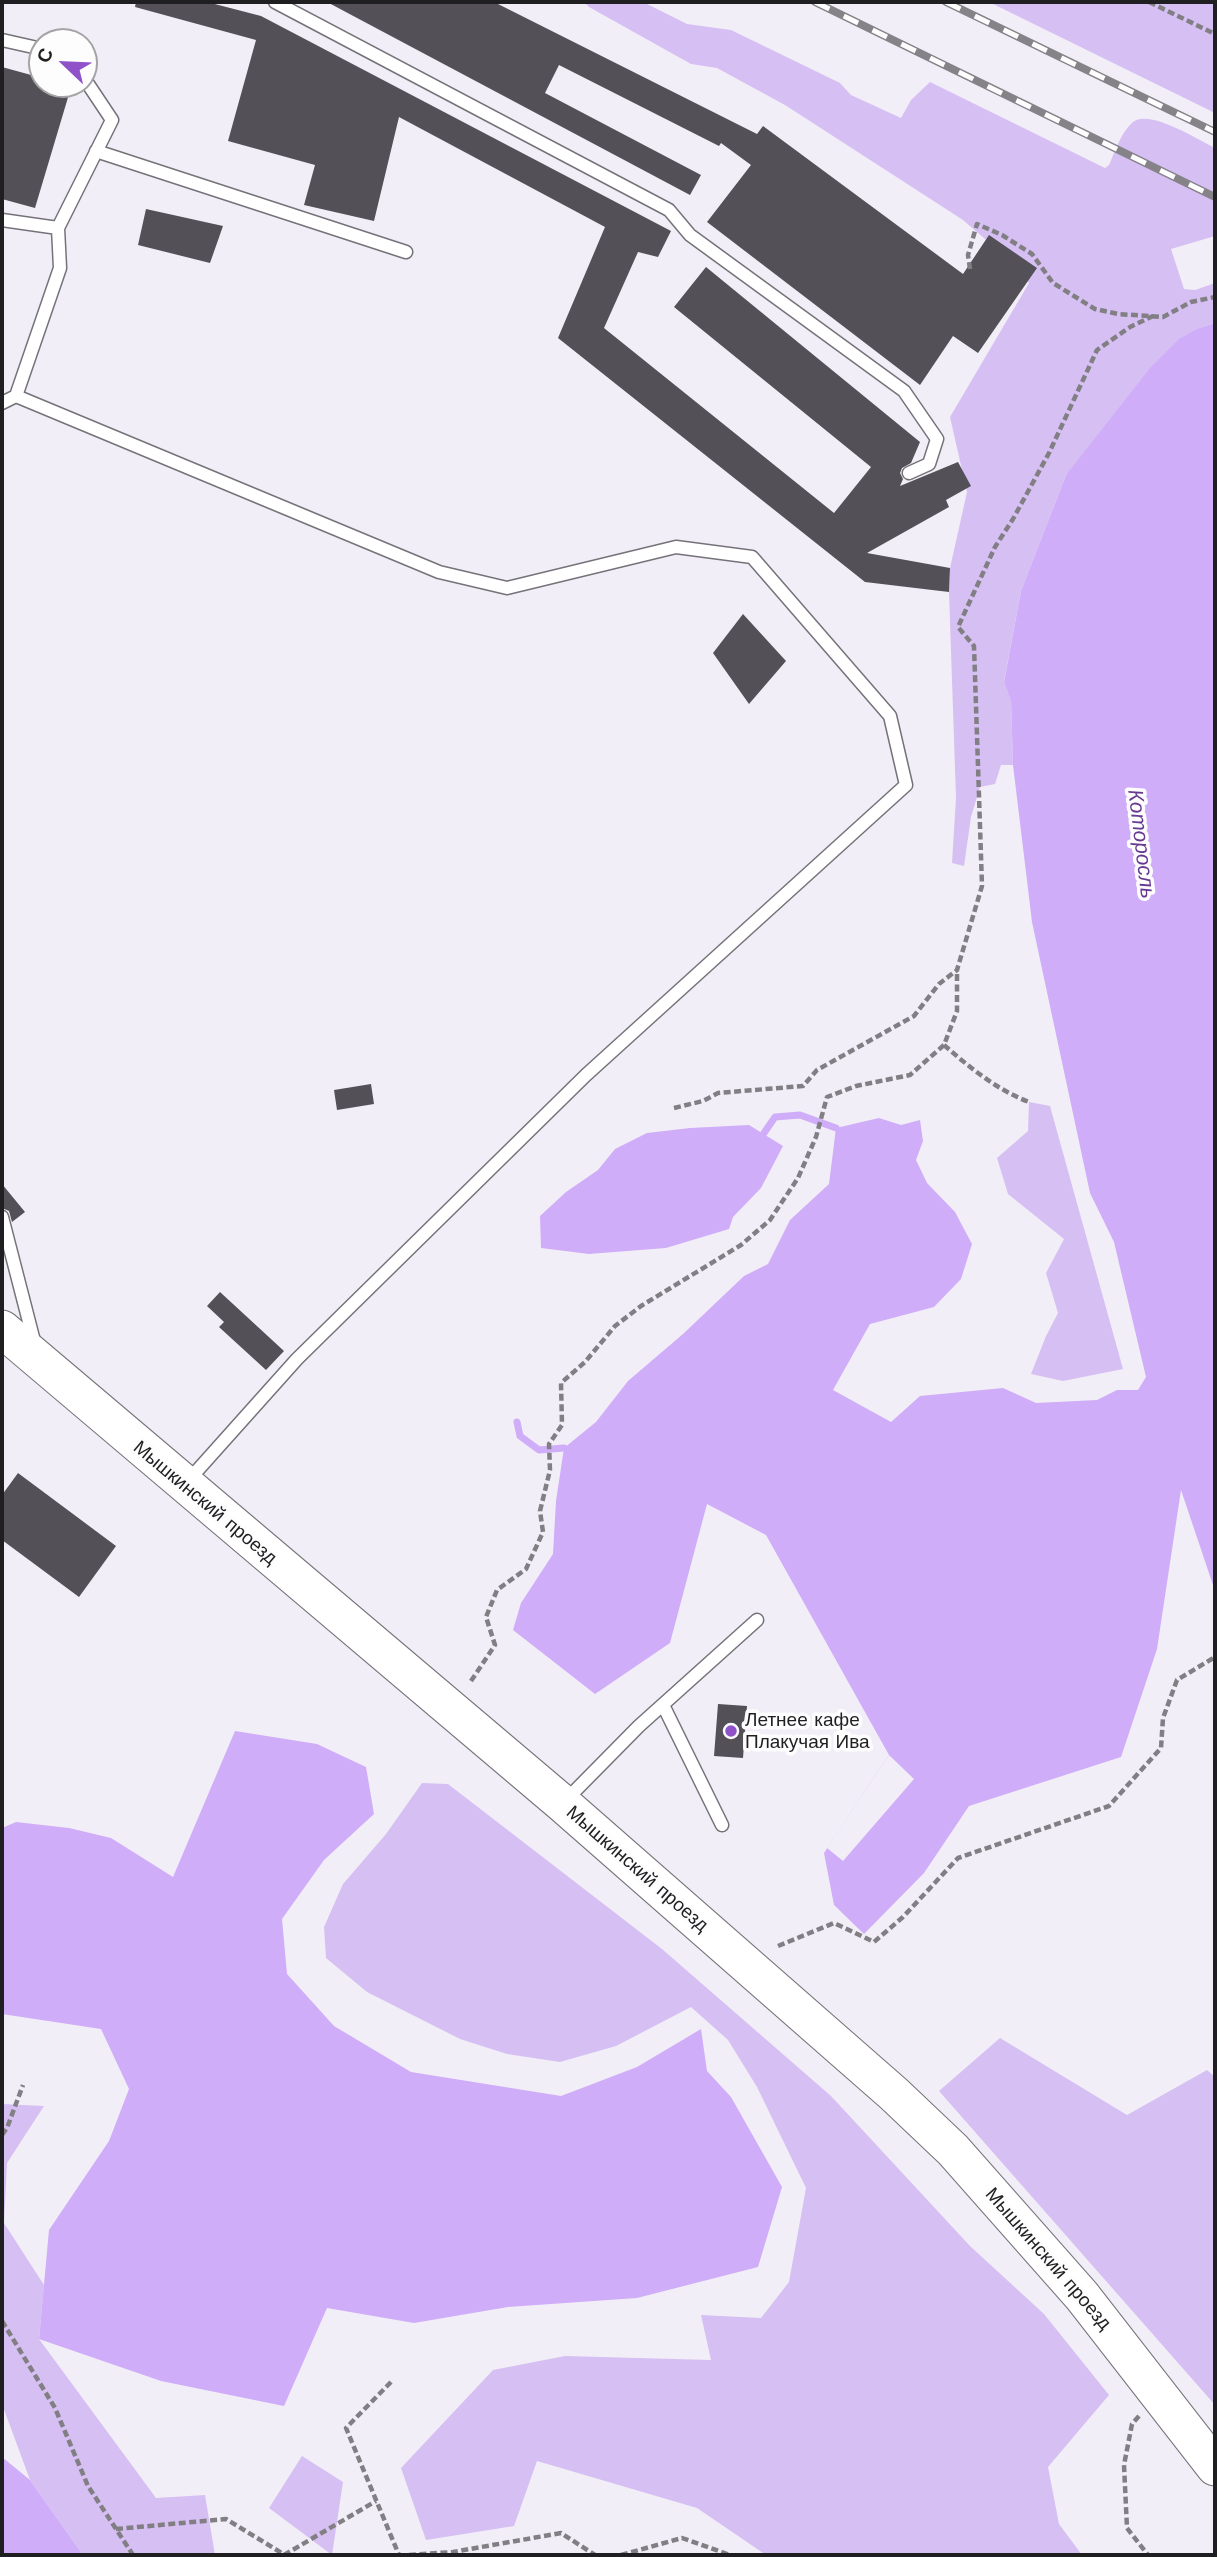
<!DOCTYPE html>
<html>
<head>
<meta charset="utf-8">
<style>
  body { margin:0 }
  #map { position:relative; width:1217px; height:2557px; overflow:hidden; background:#f2eef7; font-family:"Work Sans",sans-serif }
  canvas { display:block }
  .frame { position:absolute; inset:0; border:4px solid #1f1e21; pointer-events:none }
  .north { position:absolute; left:28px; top:28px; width:70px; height:70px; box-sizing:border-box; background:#fdfdfe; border:2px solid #a4a4a6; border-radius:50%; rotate:293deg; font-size:19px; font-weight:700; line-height:28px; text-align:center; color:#1f1e21 }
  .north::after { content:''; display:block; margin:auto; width:24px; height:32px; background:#8f52c9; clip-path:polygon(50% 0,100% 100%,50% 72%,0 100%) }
</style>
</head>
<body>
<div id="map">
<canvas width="1217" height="2557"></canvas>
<div class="frame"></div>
<div class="north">С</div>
</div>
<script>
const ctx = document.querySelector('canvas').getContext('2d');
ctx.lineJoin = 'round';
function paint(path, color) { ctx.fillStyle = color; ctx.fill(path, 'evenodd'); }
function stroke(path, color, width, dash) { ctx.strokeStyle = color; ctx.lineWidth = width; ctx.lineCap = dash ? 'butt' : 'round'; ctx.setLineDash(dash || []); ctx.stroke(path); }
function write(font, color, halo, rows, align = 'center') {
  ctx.font = font + ' "Work Sans",sans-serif'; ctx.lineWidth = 7; ctx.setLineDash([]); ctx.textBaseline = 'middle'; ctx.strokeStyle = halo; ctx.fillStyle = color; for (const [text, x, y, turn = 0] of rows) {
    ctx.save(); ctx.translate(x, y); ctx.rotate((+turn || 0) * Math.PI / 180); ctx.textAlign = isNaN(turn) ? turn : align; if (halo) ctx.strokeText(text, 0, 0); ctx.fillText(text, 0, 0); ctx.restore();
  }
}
paint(new Path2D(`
  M584,2h59l44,22 44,6 109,53 11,12 50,23 10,-18 19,-18 175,86 4,-3c6,-13 12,-33 24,-43 17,-13 65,18 82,26v88l-44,13 13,40 11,1 20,-7v40l-16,5 -133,147 -45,116 -17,90 7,20 2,64h-12l-6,19 -15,3 -9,30 -7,49 -12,-3 4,-65 -7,-206 1,-24 17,-76 -17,-75 79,-134 -15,-19 -51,-44 -178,-115 -68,-37 -26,-4 -102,-57z
  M989,2h226v111z
  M1029,1102l21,4 73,263 -60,12 -32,-7 15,-38 12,-23 -12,-40 18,-34 -56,-45 -11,-36 31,-27z
  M422,1783l26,1 214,165 169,147 139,150 74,68 65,81 -61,72 11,57 23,31h-316l-69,-47 -160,-47 -23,65 -88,14 -25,-72 92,-98 72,-14 146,4 -10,-45 60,3 28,-36 17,-94 -49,-101 -29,-47 -37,-33 -75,39 -56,16 -53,-8 -47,-15 -93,-47 -41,-34 -2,-31 19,-43 43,-50z
  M1000,2038l127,77 80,-45 8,7v328l-276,-314z
  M2,2104l42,2 -37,57 -3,60 40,62 -5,54 117,159 49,-3 10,60h-132l-53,-75 -28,-76z
  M302,2456l41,26 -11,73 -63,-47z`), '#d6bff3');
paint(new Path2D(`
  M1215,323v1268l-34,-101 -24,159 -36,108 -152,49 -45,67 -60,61 -30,-29 -10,-52 65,-98 -123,-220 -59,-31 -37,139 -75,51 -82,-64 8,-27 32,-49 3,-53 8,-53 32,-26 32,-41 55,-47 61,-58 24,-12 22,-44 39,-36 7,-56 43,-10 22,7 19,-5 3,21 -7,19 11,23 28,29 17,32 -11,35 -27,28 -64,17 -37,66 58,32 29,-26 83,-8 33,15 61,-3 20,-10h21l8,-13 -32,-135 -24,-49 -58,-271 -19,-157 -2,-64 -7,-19 17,-91 45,-116 85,-108 28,-28 20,-11z
  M749,1125l34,21 -22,42 -28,29 -4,12 -63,19 -77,6 -48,-6 -1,-32 26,-24 32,-22 17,-21 32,-16 43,-5z
  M235,1731l82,13 49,23 8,47 -50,46 -42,59 5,55 47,52 77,46 150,24 76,-29 64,-38 6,42 24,26 51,90 -24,80 -121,31 -129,9 -94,16 -87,-15 -43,98 -123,-25 -122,-42 10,-109 60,-89 20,-52 -28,-60 -99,-15v-186l14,-6 53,6 42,10 62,39z
  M2,2457l28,23 53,75h-81z`), '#cfadf8');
paint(new Path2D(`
  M889,1755l25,24 -71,82 -16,-13z`), '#f2eef7');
stroke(new Path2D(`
  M764,1133l11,-16 25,-2 36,13
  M517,1422l3,14 19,14 25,-2`), '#cfadf8', 7);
paint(new Path2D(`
  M136,2h71l54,14 410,215 -13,26 -20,-5 -34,76 230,185 37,-46 -197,-160 32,-40 214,175 -9,21 -9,5 -2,5 3,6 -3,7 58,-24 13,24 -25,14 3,7 -82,46 83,15 -1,24 -84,-10 -307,-244 47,-111 -206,-110 -25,104 -70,-16 11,-40 -87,-24 28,-101 -121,-33z
  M327,2h167l263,132 6,-8 200,148 26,-39 48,33 -59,85 -25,-17 -33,49 -213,-163 44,-57 -30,-22 -2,3 -160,-81 -14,28 156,82 -11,20z
  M2,67l40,11v6h30l-37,124 -33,-9z
  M146,209l77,17 -13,37 -72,-18z
  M743,614l43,47 -37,43 -36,-51z
  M371,1084l3,20 -37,6 -3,-20z
  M2,1184l23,28 -13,10 -3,-11 -7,-3z
  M220,1292l64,59 -18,19 -47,-43 5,-5 -17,-16z
  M18,1473l98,73 -37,51 -77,-57v-45z
  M718,1704l29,2 -4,52 -29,-2z`), '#535057');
const service = new Path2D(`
  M275,2l394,208 21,25 214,156 33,48 -8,25 -20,9
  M2,40l40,9
  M96,151l310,101
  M2,220l56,8 54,-108 -28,-42
  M16,396l423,176 68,16 169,-41 76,10 138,159 16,69 -320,290 -289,284 -110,123
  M2,403l14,-7 44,-128 -2,-40
  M2,1217l33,128
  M663,1705l59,120
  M565,1801l74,-75 118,-106`);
const secondary = new Path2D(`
  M2,1329l561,475 331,290 59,56 129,146 133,171`);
stroke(service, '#757279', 15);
stroke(secondary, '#757279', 39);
stroke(new Path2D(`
  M1149,2l66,32
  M970,269l-2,-14 9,-31 25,11 30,19 21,29 42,26 23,5 45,3 28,-15 24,-5
  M944,1045c25,22 53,45 85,57
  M674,1108l29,-7 15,-8 85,-7 14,-16 97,-54 25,-32 18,-14 25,-84 -8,-240 -16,-19 37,-80 18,-28 36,-66 48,-103 33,-23 23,-11
  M471,1681l24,-36 -9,-28 11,-27 29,-21 17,-37 -3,-21 10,-41 -1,-26 13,-19 -1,-42 24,-21 30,-36 26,-20 100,-61 29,-25 28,-42 18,-41 11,-40 29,-11 54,-11 34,-30 13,-34v-40
  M778,1946l56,-23 40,19 29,-25 55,-59 151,-52 52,-58 2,-30 14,-38 38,-23
  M2,2135l5,-7 16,-43
  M2,2321l53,87 33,78 45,69
  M391,2382l-45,46 53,127
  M1139,2416l-7,8 -8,41 3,63 21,27
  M116,2529l110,-10 59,36
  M284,2555l92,-54
  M409,2555l44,-3 108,-19 34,22
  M621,2555l61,-17 48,17`), '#817f84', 4.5, [7, 3.5]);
stroke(service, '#fff', 12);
stroke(secondary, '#fff', 37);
const rail = new Path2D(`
  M815,2l400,195
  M946,2l269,130`);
stroke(rail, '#858288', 8);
stroke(rail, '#fdfdfe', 5, [16]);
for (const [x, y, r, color] of [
  [731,1731,7,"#8f52c9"]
]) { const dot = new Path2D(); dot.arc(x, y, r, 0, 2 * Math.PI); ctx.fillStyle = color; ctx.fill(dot); stroke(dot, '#fdfdfe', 2.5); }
write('19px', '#1f1e21', '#fdfdfe', [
  ["Мышкинский проезд",205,1503,40],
  ["Мышкинский проезд",637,1869,41],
  ["Мышкинский проезд",1048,2259,49]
]);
write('19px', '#1f1e21', '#fdfdfe', [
  ["Летнее кафе",745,1720],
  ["Плакучая Ива",745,1742]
], 'left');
write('italic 21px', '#673a91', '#fdfdfe', [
  ["Которосль",1141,844,83]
]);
</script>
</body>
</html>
